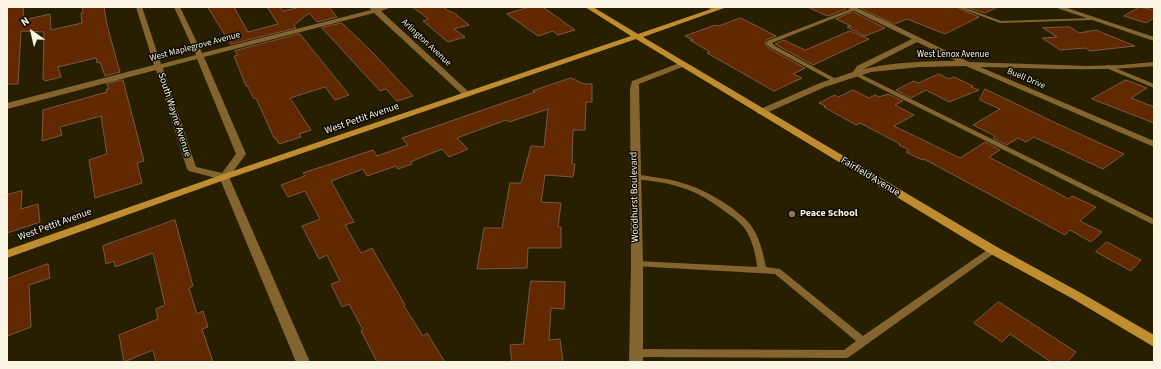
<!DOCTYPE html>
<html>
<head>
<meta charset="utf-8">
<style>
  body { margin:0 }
  #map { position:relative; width:1161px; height:369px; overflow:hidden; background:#271f00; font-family:"Source Sans 3",sans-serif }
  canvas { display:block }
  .frame { position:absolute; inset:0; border:8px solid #f9f5e2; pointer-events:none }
  .north { position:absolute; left:12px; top:12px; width:40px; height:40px; -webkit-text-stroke:3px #0c0901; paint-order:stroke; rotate:326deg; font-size:11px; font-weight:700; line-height:16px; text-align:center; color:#f9f5e2 }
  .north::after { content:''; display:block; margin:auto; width:14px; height:18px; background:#f9f5e2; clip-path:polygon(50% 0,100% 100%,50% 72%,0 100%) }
</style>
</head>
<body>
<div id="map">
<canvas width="1161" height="369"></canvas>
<div class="frame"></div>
<div class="north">N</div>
</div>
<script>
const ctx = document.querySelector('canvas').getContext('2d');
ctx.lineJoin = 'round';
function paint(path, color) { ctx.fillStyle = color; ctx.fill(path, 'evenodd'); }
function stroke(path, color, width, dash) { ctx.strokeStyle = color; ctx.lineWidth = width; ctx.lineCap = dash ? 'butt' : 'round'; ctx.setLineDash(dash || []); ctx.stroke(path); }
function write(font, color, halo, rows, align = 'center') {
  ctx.font = font + ' "Source Sans 3",sans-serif'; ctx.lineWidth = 3; ctx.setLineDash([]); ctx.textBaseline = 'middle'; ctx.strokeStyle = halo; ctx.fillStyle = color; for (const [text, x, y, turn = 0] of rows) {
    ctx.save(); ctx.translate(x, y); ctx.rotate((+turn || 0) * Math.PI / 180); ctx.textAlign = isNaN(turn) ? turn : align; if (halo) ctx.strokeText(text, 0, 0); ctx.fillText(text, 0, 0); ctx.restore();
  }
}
const building = new Path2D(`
  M7,7h16l1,13 26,-6 1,16 31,-7 -1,-10h2l-1,-6h22l3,18 13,47 -15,4 -5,-14 -3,1 -1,-5 -38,9 3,10 -16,4 -2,-2 1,-47 -23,-1 -3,53h-11z
  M208,7h26l14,25 30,-8 -11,-17h13l3,4 18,-4h28l8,10 -20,5 -8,-9 -15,12 2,3 -65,16z
  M413,7h30l7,5h3l16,13 -15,4 11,8 -17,5 -25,-21 5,-2z
  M530,7h13l32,23 -17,5 -5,-4 -15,5 -31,-22z
  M808,7h37l1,2 -18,7z
  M859,7h97l23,10 -34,17 -38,-15 -12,5z
  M967,7h31l-13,6z
  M1140,7l14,3v8l-8,5 -22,-7z
  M853,12l32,16 -20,8 -18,-9 4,-1 -15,-7z
  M741,18l35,18 -10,4 -1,4 5,5 35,19 -12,6 9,4 -28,13 -67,-38 3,-1 -20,-12h3l-8,-4 30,-11 3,1z
  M342,23l32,31 39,42 -16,5 -11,-12 -6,2 -58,-63z
  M1070,27l9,6 17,-3 39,16 -45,5 -4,-3 -26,2 -18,-12 15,-1 -14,-9z
  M850,31l19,8 -56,26 -38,-21 9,-4 21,10z
  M300,34l49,61 -14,5 -10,-13 -35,11 21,32 -12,4 2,3 -22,7 -3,-6h-2l-18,-40 -2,1 -7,-14 -1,1 -12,-30 4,-1 -3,-4z
  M939,74l10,5 5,-2 19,9 -2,1 8,3 -30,12 -23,-12 -15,8 -15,-8 18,-9 4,2z
  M571,78l13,6h8v18h-6l-1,28h-12l-1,34h3l-2,13 -28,-2 -4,27 20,1 -3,24h3v21h-33l-1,20 -50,1 7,-41h18l8,-45h11l10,-37 13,1 4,-38 -39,13 -3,-2 -49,18 11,11 -19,8 -7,-8 -32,13 2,2 -14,5 -2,-3 -29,10 -4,-7 -32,12 23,41 -9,3 16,28 11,-5 33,57 -1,1 19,30 4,-3 18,29h-68l-16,-31 2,-1 -14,-26 -7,3 -11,-23 9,-3 -13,-26 -8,4 -17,-33 18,-7 -15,-28 -17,6 -7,-12 24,-9 -2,-3 70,-23 4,6 31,-11 -6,-7 133,-46 -2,-1z
  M123,80l21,81 -7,2 5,20 -47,15 -6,-38 18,-6 -6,-38 -41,11 2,8 -20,6 1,-31 64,-18 -1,-3h3l-2,-5z
  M1126,80l21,8 -16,10 23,9v16l-62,-24z
  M985,89l75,36 64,29 -21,15 -69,-32 -8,5 -8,-4 -11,7 -14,-7 2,-2 -22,-11 27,-16 -20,-9z
  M853,90l16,8 6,-3 4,2 9,-3 15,7 -8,4 19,10 -20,11 66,32 25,-16 15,8 -11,7 80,42 3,-3 24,11 -16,14 22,11 -11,10 -21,-12 -5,5 -141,-76 -2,1 -16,-8 3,-2 -10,-5 1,-1 -40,-21 -4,2 -32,-18 2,-1 -7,-3 16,-8 3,2z
  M22,191l-1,18 17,-5 2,18 -33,11v-38z
  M175,220l18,66 -4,2 8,26 6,-3 5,16 -6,2 11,33h-57l-3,-12 -29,12 -5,-27 39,-16 -2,-10 9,-4 -12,-52 -38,14 -1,-6 -8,3 -3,-18z
  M1107,242l34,18 -10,11 -35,-19z
  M48,264l2,14 -21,7 2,42 -24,9v-57z
  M531,281l34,1 -1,27 -13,-1 -2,32 11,-1 3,23h-51l-2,-17 13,-1z
  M999,302l77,50 -9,10h-16l-41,-28 -8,8 -28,-19z`);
paint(building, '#622800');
stroke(building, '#795948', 1);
paint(new Path2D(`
  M707,7h6l4,3 -4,1z
  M957,7h6l38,14 92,-3 2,1 -2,1 -93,3z
  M853,8l4,1 -85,34 3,3 61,33v2h-4l-61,-33 -5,-4 1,-3z
  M1108,65l46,19v4l-48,-20v-2z
  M856,72l298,147v6l-300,-150 -1,-1z
  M632,175c6,-1 14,1 21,2 30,3 55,14 79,31 7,6 15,11 20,19 8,12 11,26 14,40l14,2 83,67 127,-88h6l1,2 -1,2 -147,105 -3,1 -210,-1 -3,-1 -2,-3 2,-3 3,-1 208,1 12,-9 -81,-67 -141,-8 -1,-2 1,-2 3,-1 120,6c-1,-12 -4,-24 -10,-35 -5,-8 -12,-14 -20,-19 -32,-25 -53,-30 -93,-34h-2l-1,-2z`), '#846530');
paint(new Path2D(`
  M136,7h6l19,57 35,-9 -22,-48h6l22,46 169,-43 -2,-3h23l-11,4 90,83 -1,2h-6l-90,-83 -170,44 42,97 -17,23 81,185h-14l-76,-183 -31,-8 -2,-2 -31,-99 -149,39v-6l147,-38zM197,59l39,95 -14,19 -26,-6 -33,-99z
  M846,7h9l31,14 83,41 119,4 33,-1 33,-3v4c-58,6 -115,2 -174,1l174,74v6l-188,-81 -46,1 -49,5 -46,15 -61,27h-6l-1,-2 1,-2 62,-27 33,-11 4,-6 55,-27zM917,42l39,19c-31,0 -63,1 -92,8z
  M1054,7h10l90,30v4z
  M682,62h3v4l-46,18 4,180v98h-14l2,-98 -1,-175 2,-8z`), '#846530');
paint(new Path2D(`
  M585,7h8l45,27 79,-27h10l-84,30 354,210 86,47 71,41v12l-79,-47 -86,-47 -353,-214 -409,140 -220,79v-8l214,-75 410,-139z`), '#bf8c30');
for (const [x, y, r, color] of [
  [792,214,4,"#8d6e63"]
]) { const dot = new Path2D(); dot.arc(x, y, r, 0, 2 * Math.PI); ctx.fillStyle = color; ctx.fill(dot); stroke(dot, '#0c0901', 1.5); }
write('9px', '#f9f5e2', '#0c0901', [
  ["Arlington Avenue",426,43,43],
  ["West Maplegrove Avenue",195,47,-15],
  ["West Lenox Avenue",953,55],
  ["Buell Drive",1026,79,23]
]);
write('10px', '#f9f5e2', '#0c0901', [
  ["South Wayne Avenue",174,115,72],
  ["West Pettit Avenue",362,119,-19],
  ["Fairfield Avenue",870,177,31],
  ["Woodhurst Boulevard",635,197,-91],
  ["West Pettit Avenue",55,225,-20]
]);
write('bold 10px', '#f9f5e2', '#0c0901', [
  ["Peace School",800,214]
], 'left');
</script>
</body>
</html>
